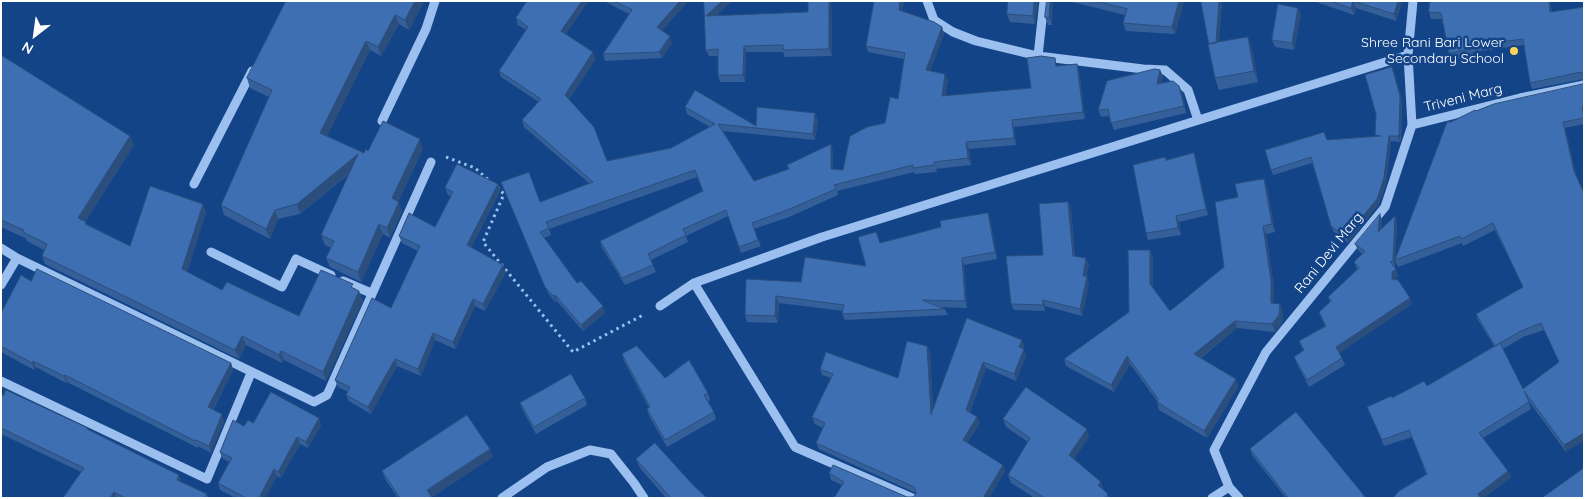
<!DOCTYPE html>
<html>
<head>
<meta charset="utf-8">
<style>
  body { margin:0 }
  #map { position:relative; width:1585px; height:499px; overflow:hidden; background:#144488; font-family:Quicksand,sans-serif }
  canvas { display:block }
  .frame { position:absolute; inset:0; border:2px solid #fff; pointer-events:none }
  .north { position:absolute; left:10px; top:10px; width:50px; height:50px; -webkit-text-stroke:4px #144488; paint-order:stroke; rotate:210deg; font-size:14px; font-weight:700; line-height:20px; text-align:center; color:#fff }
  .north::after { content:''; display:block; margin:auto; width:18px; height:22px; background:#fff; clip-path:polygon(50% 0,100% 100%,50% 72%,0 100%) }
</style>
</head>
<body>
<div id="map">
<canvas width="1585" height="499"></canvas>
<div class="frame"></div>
<div class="north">N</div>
</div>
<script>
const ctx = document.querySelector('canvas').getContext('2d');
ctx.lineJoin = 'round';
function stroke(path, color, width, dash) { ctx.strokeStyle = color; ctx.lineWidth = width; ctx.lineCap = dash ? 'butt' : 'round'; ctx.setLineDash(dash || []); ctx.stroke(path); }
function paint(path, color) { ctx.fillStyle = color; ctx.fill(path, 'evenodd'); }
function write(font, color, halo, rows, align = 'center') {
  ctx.font = font + ' Quicksand,sans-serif'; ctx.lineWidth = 5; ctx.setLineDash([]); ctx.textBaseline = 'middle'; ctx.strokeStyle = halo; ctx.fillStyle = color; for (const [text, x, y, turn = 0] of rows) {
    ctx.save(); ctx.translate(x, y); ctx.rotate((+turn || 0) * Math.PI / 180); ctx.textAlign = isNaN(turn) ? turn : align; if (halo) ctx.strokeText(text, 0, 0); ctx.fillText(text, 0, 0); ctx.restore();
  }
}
stroke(new Path2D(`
  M446,157l29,11 17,15
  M497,187l7,7 -21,48 90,110 72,-38`), '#9bbfef', 3, [2.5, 4]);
stroke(new Path2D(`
  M927,1l7,19 19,12 23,9 62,15 105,13 22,1 23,20 10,30
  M1038,56l6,-55
  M382,121l44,-92 9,-28
  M1412,125l108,-27 64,-13
  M194,184l58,-113
  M1,248l16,10 297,144 13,-7 104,-233
  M211,252l71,35 14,-28 35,16
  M343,281l28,12
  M694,283l101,164 117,51
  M1,285l16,-27
  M660,306l34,-23 128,-46 586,-182
  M1,381l206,98 44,-106
  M502,498l45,-31 43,-17 21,4 23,29 10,15
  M1212,498l17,-11
  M1239,498l-10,-11 -15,-37 52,-98 119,-145 27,-82 -4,-70 5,-54`), '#9bbfef', 9);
paint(new Path2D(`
  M424,1l-15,29 -10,-6 -18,32 -11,-6 -43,86 37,17 4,-2 55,-2 -25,53 4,9 -12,27 -7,-4 -22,48 -31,-15 -4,-9 5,-10 -6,-3 -4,-10 28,-61 -49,40 -22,5 -8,20 -46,-24 -3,-10 48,-108 -19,-9 -3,-10z
  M604,1h84l-26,30 10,12 -10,15 -57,3 -2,-7 26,-40z
  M704,1h27l-15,15 92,-4v-11h23l1,55 -47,1 -2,-5h-37l-1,30h-25l-2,-7v-19h-9l-3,-6z
  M874,1h30l-2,10 40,16 2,7 -14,37 18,9 -3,16 86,-8 26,-22 20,-2 2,6 6,49 -71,8 2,18 -47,4 2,16 -35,4 1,3 -22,2 -1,-2 -77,19 1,4 -49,22 -35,12 7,17 -20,7 -13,-37 -42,20 2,6 -37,18 5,12 -31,13 -23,-37 -2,-7 103,-50 -6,-14 -148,52 2,6 -7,3 33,45 28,30 -22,18 -26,-30 -1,2 -8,-10 -47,-111 39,20 50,-18 -66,-57 -2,-7 17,-18 -38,-25 -2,-6 27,-41 -8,-5 -2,-7 50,16 30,25 -27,40 38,62 64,-13 39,-21 -23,-13 -2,-7 71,19 59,-13 3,7 -3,20 -92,-9 31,50 34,-12 45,-18v19h10l42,-47 13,-24 6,-40 -36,-7 -2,-6z
  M1038,1l-3,23 -25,-2 -3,-8z
  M1047,1l5,24h-4l-3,-8z
  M1068,1h116l-9,33 -49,-3 -3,-8 2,-8z
  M1222,1l-3,41 33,6 6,34 -39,8 -4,-12 -6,-34z
  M1313,1h89l-6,20 -40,-13 -2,7z
  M1430,1h120l2,11 32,-5v72l-52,10 -2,-6 -6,-38 -51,7v4l-21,4 -3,-7 -7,-34h-11l-2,-7z
  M1298,8l3,6 -7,36 -19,-3 -3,-7z
  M1,55l133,90 -49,77 2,2 43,22 73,-42 3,9 -19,59 35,18 77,26 55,-28 9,12 -37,81 -42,-21 -2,3 -36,-18 -7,14 -194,-95 -3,-8 2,-6 -17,-9 -2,-3 -24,-11z
  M1160,70l3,6 -2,8 18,2 3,7 4,20 -72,17 -5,-14 -8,1 -3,-7z
  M1394,72l8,29 -1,39 -1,2 -9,-1 -5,43 -7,20 -31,39 -15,-12 -21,-68 -39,12 -8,-25 62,-10 49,-4z
  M1584,84v40l-19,4 11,47 -10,277 -38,-52 3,9 -48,29 25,33 3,7 -85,-4 -14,-37 -28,9 -17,-39 60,-21 67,-40 -16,-26 -2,-6 47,-27 -28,-57 -32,16 -1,-3 -64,24 -3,-6v7l3,8 -3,2v1l17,25 -73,49 3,5 3,7 -36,22 -12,-23 -3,-7 9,-6 -4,-10 26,-15 -4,-8 -2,-6 11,-10 -2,-5 29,-28 -3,-7 8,-8 -4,-4 -3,-6 27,-23 -1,8 14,-13 2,7 -2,36 56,-137 25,-11zM1544,330l15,32 -36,27 -20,-40 20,-12z
  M1194,153l2,7 12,55 -29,7 2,13 -33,5 -2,-7 20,-73z
  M1264,179l3,8 8,45 -9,2 8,53v16l9,9 -1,11 -7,9 -38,-4 -36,30 35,21 2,8 -31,51 -48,-28 -2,-8v-1l-27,-37 -16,28 -48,-26 -2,-7 65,-47 21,-62 3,7v31l17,23 54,-44 14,-70z
  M498,184l2,7 -29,57 35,24 -21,39 -10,-5 -20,43 -20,-9 -14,36 -24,-10 -26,48 -22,-13 -3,-6 2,-3 -10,-5 -3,-7 56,-72 27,-57 -16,-8 -3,-7 36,-9 16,-31 -3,-1 -3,-7z
  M1068,202l3,6 4,48 14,8 -3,12 3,7 -7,33 -37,-10v5l-31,-1 -3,-6 32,-49z
  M988,213l2,6 7,40 -33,6 3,43 -27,-1 5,2 3,6 -103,5 -3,-6 1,-3 -64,-8 -1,20 -31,-1 -2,-7 56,-33 65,-16 14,-23 61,-16z
  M31,281l200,82 2,7 -20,40 11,11 -13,32 -13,-7v2l-131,-66 -1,1 -30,-16 -2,3 -33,-18v-39z
  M967,318l57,28 -1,3 3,6 -10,26 -30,-13 -16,44 7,5 3,6 -13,20 38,28 -16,27h-155l8,-13 -11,-5 -2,-7 78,24h6l3,-4 -97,-44 -3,-6 7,-15 -8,-4 -3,-7 19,-39 -9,-3 -2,-6 78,9 29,-32 3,6 3,58z
  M622,354l43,24 43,15 2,7 -2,1 6,11 2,7 -49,28 -18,-31 -2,-7 2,-1 -25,-47z
  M1,396l88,34 93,52 25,12 1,4h-145l18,-26 -80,-38z
  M585,398l2,7 -51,29 -14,-25 -2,-6z
  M319,418l2,7 -13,23 -8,-4 -19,34 -4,-2 -12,22h-29l-16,-8 -2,-7 11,-21 -7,-4 -2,-6 24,-26 9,-3z
  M1003,419l86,18 -15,22 27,23 2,8 6,8h-74l-24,-15 -3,-8 20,-33 -22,-15z
  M1250,449l116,49h-80l-34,-43z
  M493,457l-61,40v1h-34l-13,-19 -3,-8z
  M636,459l58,27 13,12h-41l-26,-30z`), '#345f99');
paint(new Path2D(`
  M415,1h9l-15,29 -4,-10z
  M582,1h7l-26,37 -2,-7z
  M680,1h8l-29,33 -2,-7z
  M722,1h9l-23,22 -2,-7z
  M829,1h2l1,55 -3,-7z
  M900,1h4l-3,15 -2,-6z
  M1034,1h4l-3,23 -2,-8z
  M1050,1h3l-1,24 -3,-7z
  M1179,1h5l-9,33 -3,-7z
  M1219,1h3l-4,53 -3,-7z
  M1353,1l3,7 -2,7 -3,-7z
  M1398,1h4l-6,20 -2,-7z
  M1549,1h1l2,17 -2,-6z
  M1298,8l3,6 -7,36 -2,-7z
  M395,15l4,9 -18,32 -3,-9z
  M942,27l2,7 -16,42 -2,-6z
  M670,36l2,7 -10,15 -3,-6z
  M1248,37l4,11 6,34 -4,-11z
  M366,41l4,9 -46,93 -4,-10z
  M744,46l2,6 -1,30 -2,-7z
  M593,52l3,7 -29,43 -2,-7z
  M1077,64l2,6 6,49 -2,-7z
  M1392,67l10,34 -2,41 -2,-6z
  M1160,70l3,6 -4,15 -2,-7z
  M945,74l3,6 -4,23 -2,-7z
  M1179,86l3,7 4,20 -2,-7z
  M815,113l3,7 -3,20 -2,-6z
  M1012,120l2,7 2,18 -2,-7z
  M1563,122l2,6 12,49 -3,-6z
  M130,136l4,9 -52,82 -4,-9z
  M1389,136l2,5 -5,43 -7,20 -31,39 -2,-6z
  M420,139l3,10 -28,59 -3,-10z
  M966,142l3,7 2,16 -3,-7z
  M831,144l2,7v25l-2,-7z
  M1194,153l2,7 12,55 -2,-6z
  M358,154l3,9 -61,51 -3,-10z
  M1264,179l3,8 8,45 -3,-8z
  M498,184l2,7 -31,61 -2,-7z
  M399,202l3,9 -12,27 -3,-10z
  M1068,202l3,6 4,54 -2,-6z
  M203,204l3,9 -21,65 -3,-9z
  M275,210l3,9 -8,20 -4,-10z
  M988,213l2,6 7,40 -2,-7z
  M1380,214l2,7 -2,17 -2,-6z
  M1176,216l3,6 2,13 -3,-7z
  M1395,216l2,7 -2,45 -2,-7z
  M379,224l4,10 -22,48 -3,-10z
  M1263,226l3,8 8,53v24l-3,-8z
  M1150,250l3,7v35l-3,-8z
  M962,258l2,7 3,43 -2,-7z
  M1086,258l3,6 -4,18 -2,-6z
  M503,265l3,7 -21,39 -2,-7z
  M1396,269l2,7 -3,2 -1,7 -2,-6v-7z
  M1087,276l2,7 -7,33 -2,-7z
  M359,291l4,9 -37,81 -3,-9z
  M555,295l2,6 -1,2 -3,-7z
  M776,296l3,7 -1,20 -3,-7z
  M1410,298l2,6 -74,50 -2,-7z
  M473,299l2,7 -20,43 -2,-7z
  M1043,300l2,6v5l-2,-6z
  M1280,304l3,8 -1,11 -7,9 -3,-8z
  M603,306l2,7 -22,18 -2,-6z
  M1235,321l2,7 -41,33 -2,-7z
  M433,333l2,7 -14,36 -3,-7z
  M242,336l4,9 -7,14 -4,-9z
  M1022,340l2,6 -3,7 -2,-6z
  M927,346l3,6 4,69 -3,-7z
  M1024,349l2,6 -10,26 -2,-7z
  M281,351l3,9 -2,3 -3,-8z
  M1127,356l3,8 -16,28 -3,-7z
  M395,359l2,7 -26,48 -3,-7z
  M33,361l3,6 -2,3 -2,-7z
  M983,362l3,6 -18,48 -2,-6z
  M231,363l2,7 -23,44 -2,-7z
  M65,375l2,7 -1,1 -2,-7z
  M1236,379l2,8 -31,51 -3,-7z
  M222,414l2,7 -13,32 -2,-7z
  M977,417l3,6 -15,24 -2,-7z
  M319,418l2,7 -13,23 -2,-6z
  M1087,429l2,8 -17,25 -3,-7z
  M1584,433v8l-18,11 -2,-7z
  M297,437l3,7 -19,34 -3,-6z
  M490,449l3,8 -63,41 -3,-8z
  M1003,465l2,6 -16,27h-6z
  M274,469l3,7 -12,22h-6z
  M1508,471l3,7 -27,20h-6v-4z
  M179,475l3,7 -5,-2z
  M1101,482l3,8 -3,3 -3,-8z
  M114,492l2,6h-6z`), '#2b4e7d');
const building = new Path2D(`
  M286,1h129l-10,19 -10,-5 -17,32 -12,-6 -46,92 44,20 2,-4 2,2 15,-30 37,18 -28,59 7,4 -12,26 -8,-4 -21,48 -32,-14 8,-17 -13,-6 37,-81 -61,50 -22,6 -9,19 -45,-24 51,-115 -25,-12z
  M527,1h55l-21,30 32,21 -28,43 29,32 13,34 64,-13 44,-24 -30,-17 10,-17 61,36 1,-19 58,6 -2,21 -95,-10 36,57 35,-12 -2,-4 44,-21v25l12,1 7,-34 17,-9 18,-4 5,-26 8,2 7,-46 -39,-7 8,-45h26l-1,9 35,12 8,5 -16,43 19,4 -3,22 89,-8 -4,-30 14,-2 14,2 1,8 21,-2 6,48 -71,8 2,18 -48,4 2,16 -34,4v3l-21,3v-3l-79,20 2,4 -49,21 -35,13 6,17 -19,7 -13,-37 -43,19 3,6 -38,19 5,11 -31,13 -22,-37 103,-50 -8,-21 -149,52 3,6 -9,4 37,51 4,-2 22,25 -22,19 -26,-30 -2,1 -8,-9 -44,-105 28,-10 11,30 53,-20 -71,-62 19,-21 -42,-28 29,-44 -12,-9z
  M614,1h66l-23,26 13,9 -11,16 -56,2 29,-44z
  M704,1h18l-16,15 102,-4v-11h21v48l-46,1v-5l-39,1 -1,29h-25v-26l-12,1z
  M1008,1h26l-1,15 -26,-2z
  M1047,1h3l-1,17 -4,-1z
  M1095,1h84l-7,26 -49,-4 4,-14z
  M1201,1h18l-3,42 -7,1z
  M1331,1h67l-4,13 -41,-13 -2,7z
  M1430,1h119l1,11 34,-5v67l-3,-2 -51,11 -7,-44 -53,7 1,3 -22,4 -8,-40 -12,-1z
  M1278,4l20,4 -6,35 -20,-3z
  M1248,37l6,34 -39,7 -7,-34z
  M1,55l129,81 -52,82 8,4 -1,2 45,22 20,-60 53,18 -21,65 40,21 5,-8 72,34 22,-46 32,14 -2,3 8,4 -36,81 -42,-21 -2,4 -37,-19 -7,14 -193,-94 5,-12 -24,-12 1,-2 -23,-10z
  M1392,67l8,29 -1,38 -1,2h-9l-5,42 -7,21 -31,38 -15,-11 -20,-69 -40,13 -6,-20 59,-18 3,8 54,-4 -6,-1 1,-21 -11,-39z
  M1155,69l5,1 -3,14 16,-3 6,5 5,20 -73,17 -3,-14 -10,1 9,-29z
  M1584,84v22l-2,1 2,11 -21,4 11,49 10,22v240l-20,12 -40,-54 5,11 -50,31 29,38 -30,23 2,3 -2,1h-85l6,-7 28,-17 -18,-44 -27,10 -15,-33 24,-11 1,2 32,-17 3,5 73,-43 23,46 36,-27 -18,-39 -20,8 -26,15 -19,-32 47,-27 -30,-64 -32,16 -1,-3 -65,24 52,-138h4l24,-12 1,1 18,-7z
  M1194,153l12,56 -30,7 2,12 -32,5 -13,-68 32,-8 1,3z
  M457,164l41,20 -31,61 36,20 -20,39 -10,-5 -20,43 -20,-9 -15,36 -23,-10 -27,48 -22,-12 4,-8 -15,-7 37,-82 19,10 29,-62 -21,-10 10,-23 26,14 18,-35 -8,-4z
  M1264,179l8,45 -9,2 8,54v23l9,1 -1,11 -7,9 -37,-3 -41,33 42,25 -32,52 -47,-29 1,-3 -31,-43 -16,29 -47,-26 65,-47 -1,-62h22v34l20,27 54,-44 -9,-65 23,-5 -3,-13z
  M1068,202l5,54 13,2 -3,18h4l-7,33 -37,-9v5l-32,-1 -5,-48 37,-1 -4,-51z
  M988,213l7,39 -33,6 3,43 -43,-1 23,9 -103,5 2,-9 -68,-9 -1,20 -30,-1 1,-36 55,3 4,-25 61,9 -8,-29 18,-5 4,11 61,-16 -1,-6z
  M1380,214l-2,18 17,-16 -2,45 -3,1 6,7 -4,3v7l6,1 12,18 -74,49 6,11 -35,22 -13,-23 10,-7 -5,-9 27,-15 -7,-14 12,-11 -3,-4 31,-29 -5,-6 11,-11 -10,-7z
  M37,269l194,94 -23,44 14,7 -13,32 -13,-6 -1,1 -130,-66 -1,1 -31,-15 -1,2 -31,-17v-33l20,-38 10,6z
  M967,318l55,22 -3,7 5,2 -10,25 -31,-12 -17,48 11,7 -14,23 40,25 -20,33h-149l10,-16 -15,-9 4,-8 74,32h6l3,-3 -1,-6 -3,-2 -96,-43 9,-20 -13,-6 21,-43 -13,-5 6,-17 72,26 9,-37 20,5 4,68z
  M637,346l28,32 24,-18 19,33 -4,2 10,17 -49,28 -18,-31 3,-2 -28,-53z
  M571,374l14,24 -51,29 -14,-24z
  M1026,387l61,42 -18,26 32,27 -3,3 10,9 -3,4h-60l-37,-23 22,-37 -27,-19z
  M6,390l82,38 -1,1 92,46 -2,5 30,14 -2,4h-80l-11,-6 -4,6h-47l21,-30 -83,-40v-32h2z
  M271,392l48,26 -13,24 -9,-5 -19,35 -4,-3 -15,29h-13l-28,-15 14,-25 -12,-6 13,-32 11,6 4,-6 5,3z
  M1296,412l70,86h-73l-1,-1 -4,1 -38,-49z
  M467,415l23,34 -63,41 5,8h-32l-18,-27z
  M655,443l39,43 13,12h-36l-35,-39z
  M1584,468v30h-42z`);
paint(building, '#3d6fb2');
stroke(building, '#2b4e7d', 1);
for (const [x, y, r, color] of [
  [1514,51,5,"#ffd359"]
]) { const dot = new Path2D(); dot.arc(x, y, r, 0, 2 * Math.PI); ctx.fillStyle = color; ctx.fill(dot); stroke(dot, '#144488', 2); }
write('14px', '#fff', '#144488', [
  ["Shree Rani Bari Lower",1504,43],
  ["Secondary School",1504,59]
], 'right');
write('14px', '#fff', '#144488', [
  ["Triveni Marg",1463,98,-14],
  ["Rani Devi Marg",1329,253,-51]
]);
</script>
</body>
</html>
